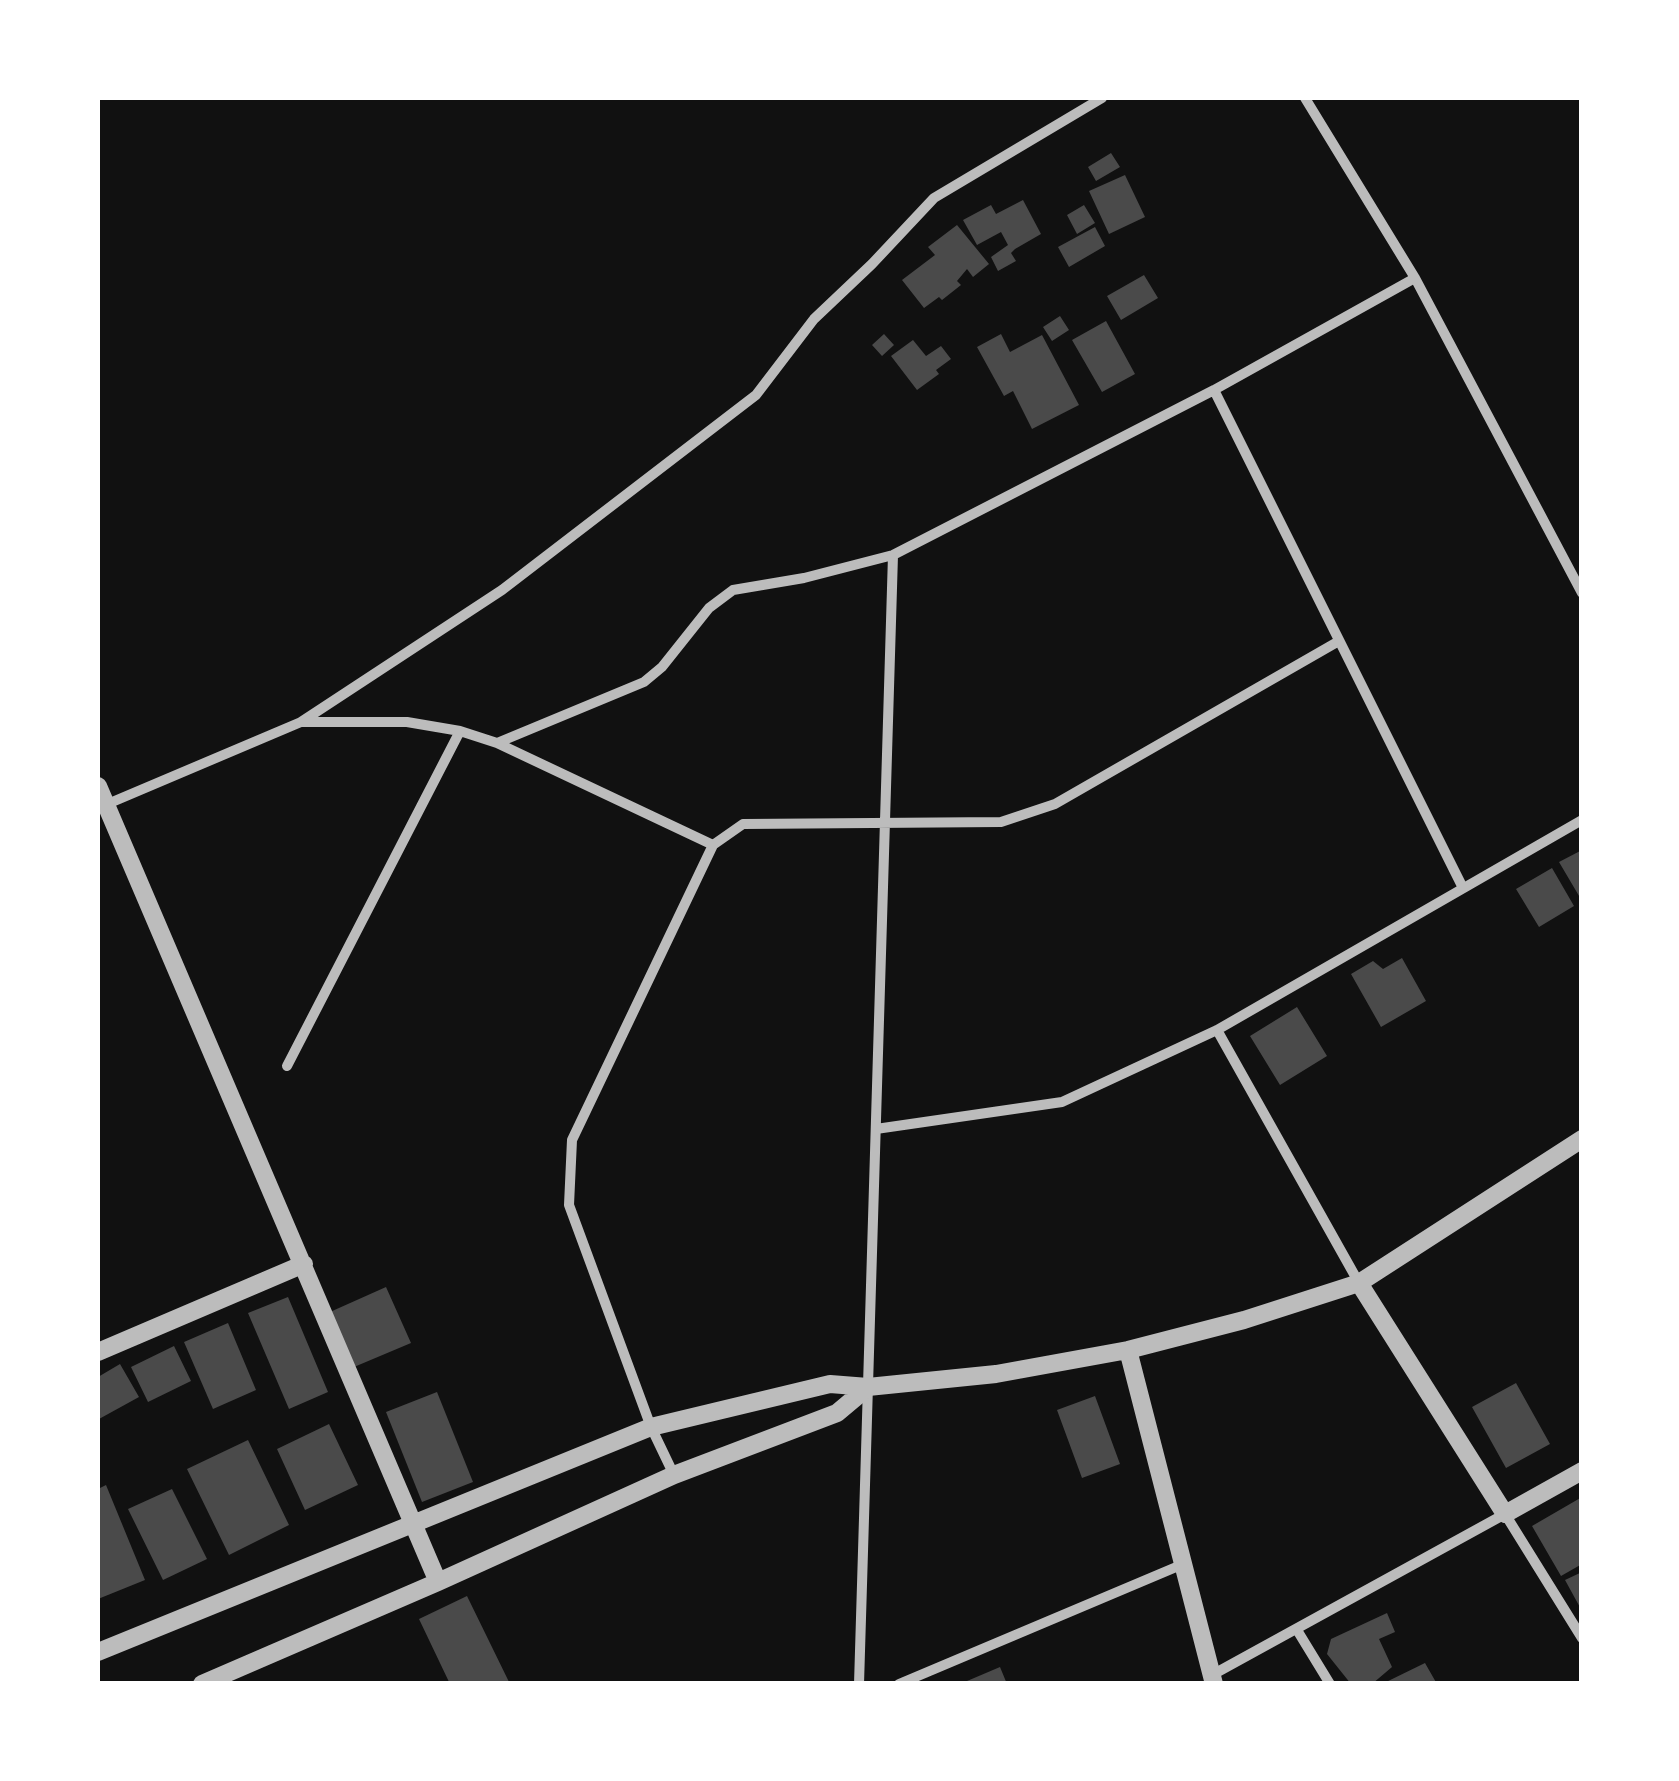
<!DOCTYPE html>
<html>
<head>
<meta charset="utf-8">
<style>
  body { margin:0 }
  #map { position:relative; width:1679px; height:1781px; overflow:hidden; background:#111; font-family:Helvetica,sans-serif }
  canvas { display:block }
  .frame { position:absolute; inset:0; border:100px solid #fff; pointer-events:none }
</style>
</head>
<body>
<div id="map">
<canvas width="1679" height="1781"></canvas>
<div class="frame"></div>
</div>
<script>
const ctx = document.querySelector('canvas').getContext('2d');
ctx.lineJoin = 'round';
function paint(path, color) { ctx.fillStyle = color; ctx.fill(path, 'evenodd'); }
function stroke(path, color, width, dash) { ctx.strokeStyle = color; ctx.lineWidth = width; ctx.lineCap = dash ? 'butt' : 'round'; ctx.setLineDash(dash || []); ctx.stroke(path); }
paint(new Path2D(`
  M1111,153l9,14 -24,14 -8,-14z
  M1125,175l20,42 -36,17 -20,-43z
  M1023,200l18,34 -26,15 -4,4 5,8 -18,10 -7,-14 17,-12 -7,-13 -24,13 -14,-25 28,-15 5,9z
  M1084,205l11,18 -18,11 -10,-19z
  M957,225l32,39 -16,13 -6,-8 -10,12 4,4 -19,15 -3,-3 -15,11 -22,-28 33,-25 -7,-8z
  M1095,227l10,19 -36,21 -11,-20z
  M1144,275l14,23 -37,22 -14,-24z
  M1060,316l9,14 -17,11 -9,-14z
  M1106,321l29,53 -33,18 -30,-52z
  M884,334l10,11 -12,11 -10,-11z
  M1001,334l9,18 32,-17 37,70 -47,24 -19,-38 -9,5 -27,-49z
  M913,340l13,16 15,-10 10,13 -15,11 3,4 -22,16 -26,-34z
  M1582,850v51l-23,-39z
  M1552,868l22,38 -35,21 -23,-38z
  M1402,958l24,43 -45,26 -30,-53 22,-13 10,8z
  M1297,1007l30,49 -47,29 -30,-49z
  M386,1287l25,56 -57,24 -24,-55z
  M288,1297l40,95 -39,17 -41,-96z
  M228,1323l28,67 -43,19 -29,-67z
  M174,1346l17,35 -43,21 -17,-35z
  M120,1364l19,33 -40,22 -1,-42z
  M1516,1383l34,61 -44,24 -34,-61z
  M437,1392l36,90 -51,20 -36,-90z
  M1095,1396l25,68 -38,14 -25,-68z
  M329,1424l29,61 -53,25 -28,-61z
  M248,1440l41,85 -60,30 -42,-86z
  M106,1485l39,95 -47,19v-110z
  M172,1489l35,70 -44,21 -35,-71z
  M1582,1497v67l-21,12 -29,-50z
  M1582,1572v39l-17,-31z
  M467,1596l43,88h-60l-31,-65z
  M1387,1613l8,19 -16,7 13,28 -20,17h-21l-24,-30 4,-15z
  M1425,1663l12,21h-55z
  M1000,1667l7,17h-47z`), '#4a4a4a');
stroke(new Path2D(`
  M1305,98l110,180 167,315
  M1214,390l249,498
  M301,722l201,-132 254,-195 58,-76 58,-55 62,-66 168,-100
  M497,743l147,-61 18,-15 47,-59 24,-18 71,-12 89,-23 321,-165 201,-112
  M98,808l203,-86h106l53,9 37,12 216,102
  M1217,1030l142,253
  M287,1066l173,-335
  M876,1129l186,-27 155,-72 365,-210
  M674,1475l-23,-48 -82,-222 3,-65 141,-295 30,-21 258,-2 54,-18 284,-163
  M1297,1630l33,54
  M1212,1675l293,-161 77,124
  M859,1684l34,-1129
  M899,1684l282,-119`), '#bcbcbc', 10);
stroke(new Path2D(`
  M98,786l340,796
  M1359,1283l146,231 77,-43
  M1128,1350l86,334
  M98,1352l206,-88
  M98,1652l553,-225 179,-43 38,3 128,-13 132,-24 116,-30 115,-37 223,-144
  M202,1684l236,-102 236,-107 163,-62 31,-26`), '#bcbcbc', 18);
</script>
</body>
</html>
